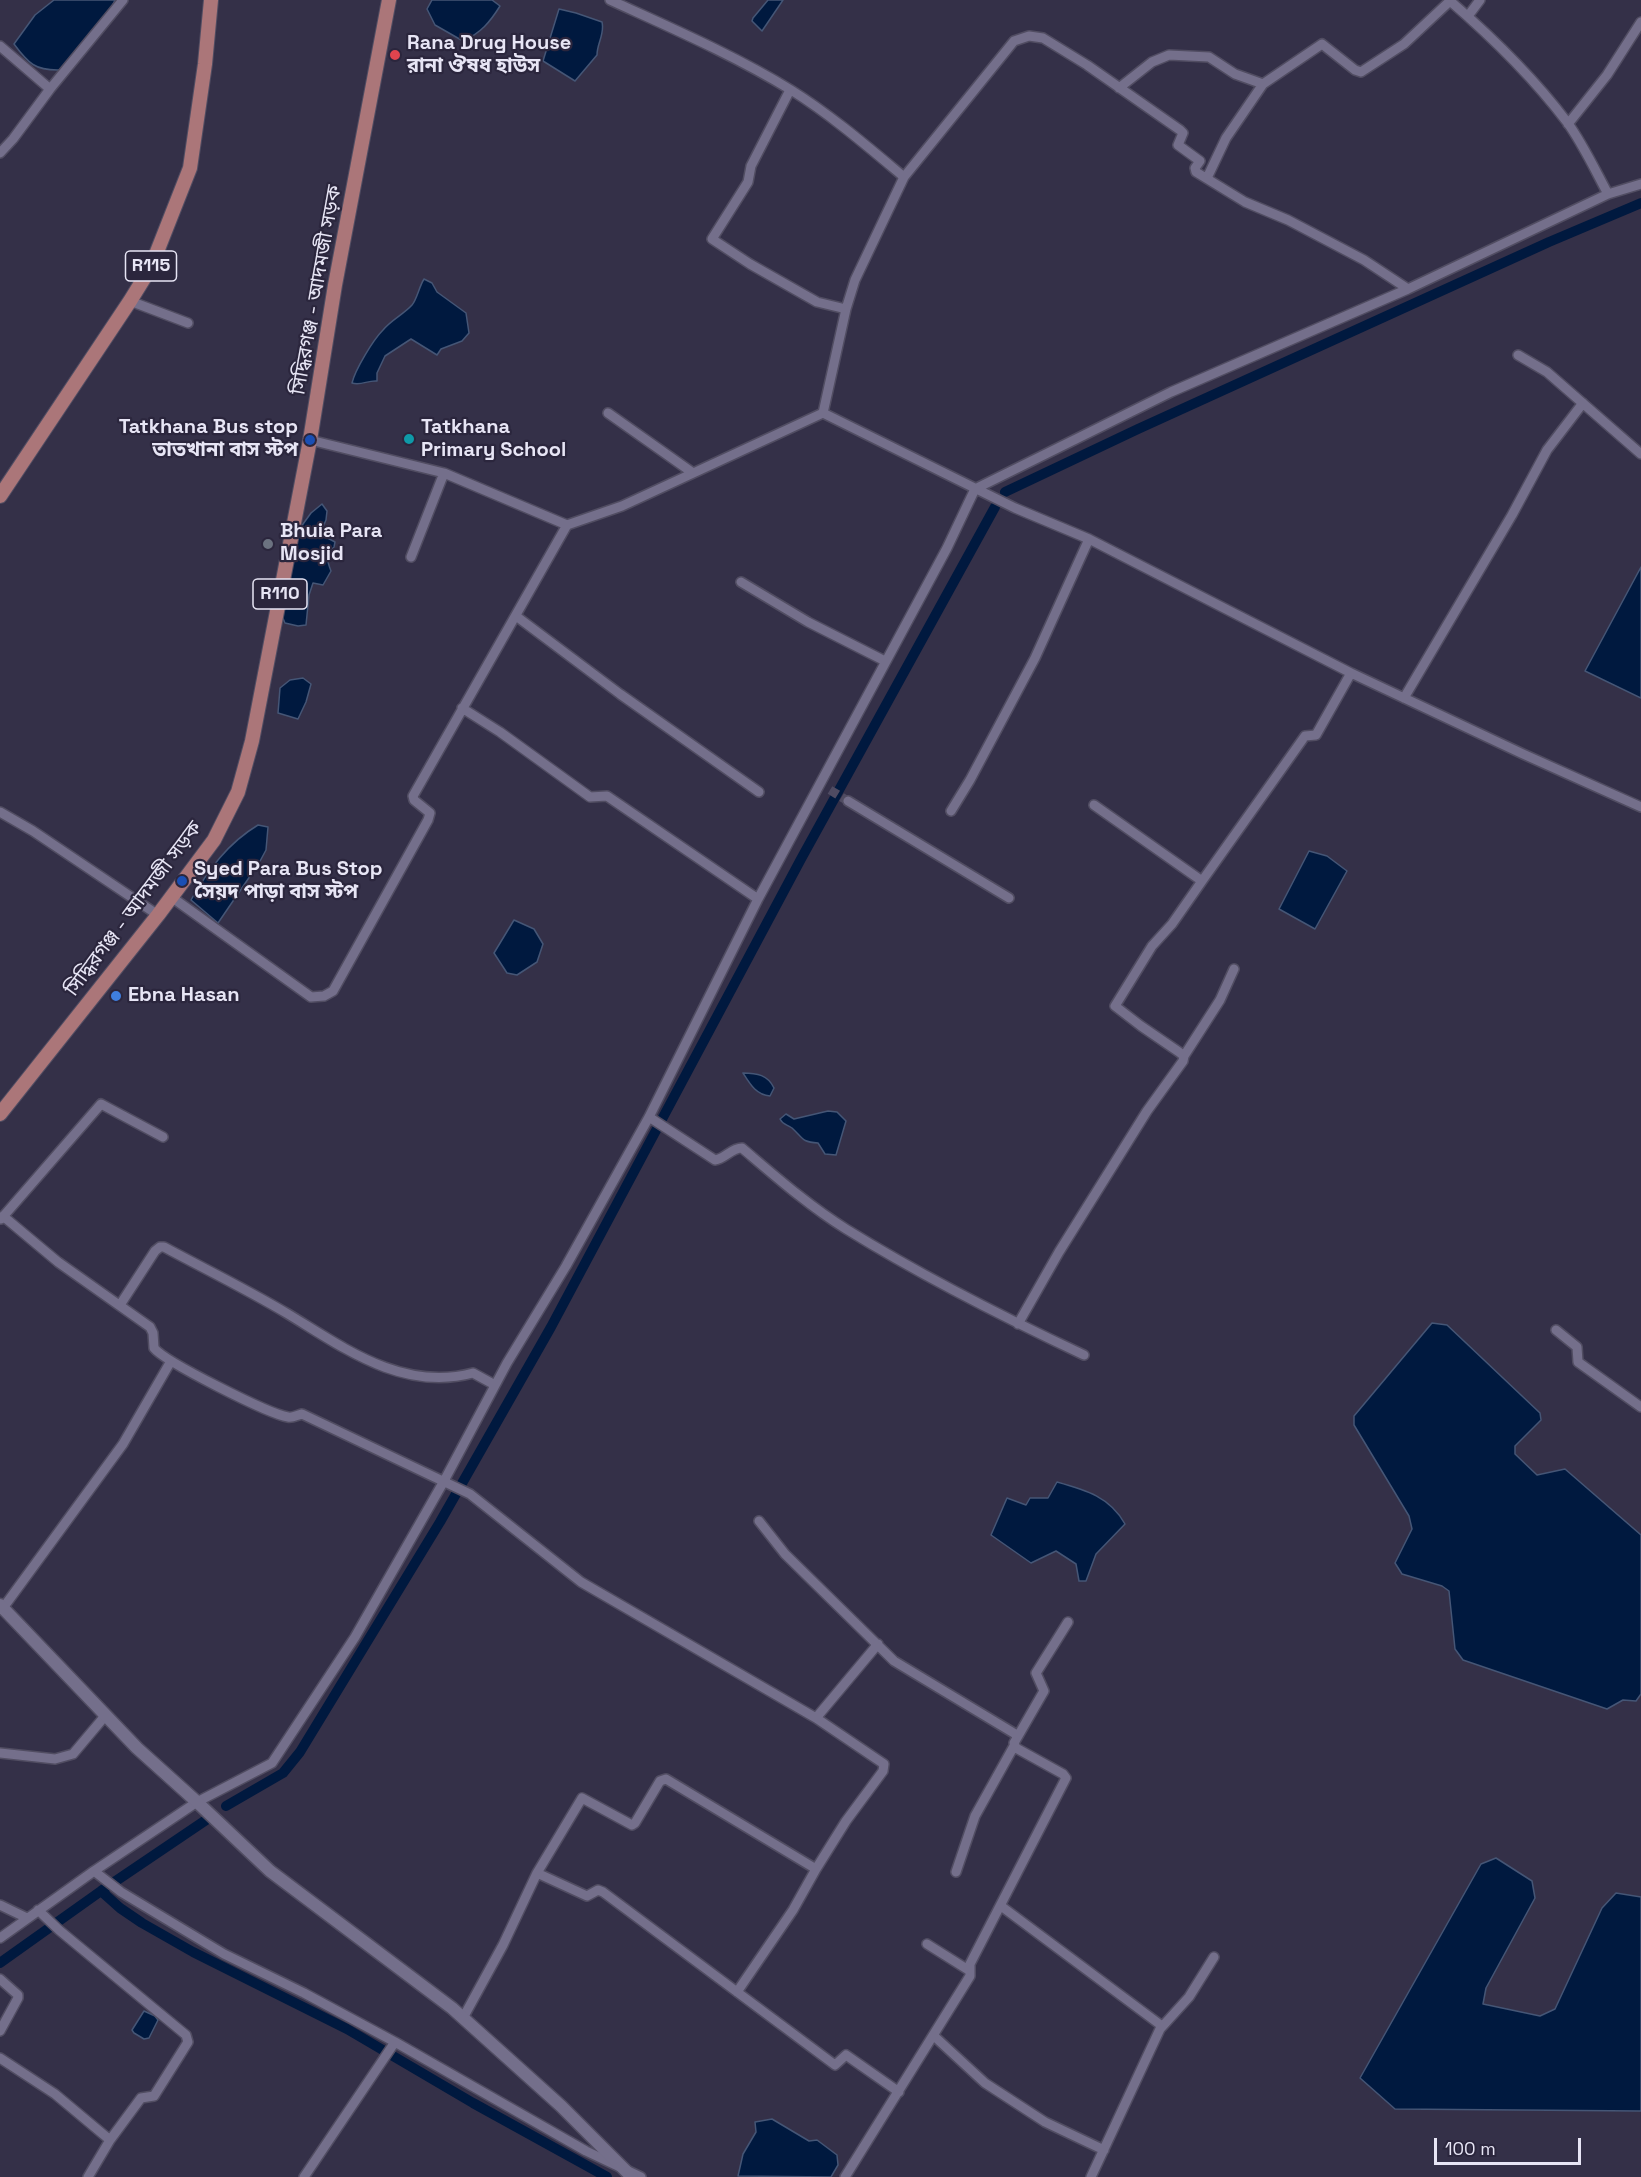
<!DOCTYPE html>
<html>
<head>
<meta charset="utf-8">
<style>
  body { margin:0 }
  #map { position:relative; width:1641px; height:2177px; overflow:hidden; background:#343048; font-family:"Space Grotesk",sans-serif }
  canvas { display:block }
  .scale { position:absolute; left:1434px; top:2138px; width:147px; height:27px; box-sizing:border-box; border:3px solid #e7e5f5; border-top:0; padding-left:8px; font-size:18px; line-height:21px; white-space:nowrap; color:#e7e5f5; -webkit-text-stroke:4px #2b263d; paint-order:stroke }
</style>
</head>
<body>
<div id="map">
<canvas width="1641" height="2177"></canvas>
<div class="scale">100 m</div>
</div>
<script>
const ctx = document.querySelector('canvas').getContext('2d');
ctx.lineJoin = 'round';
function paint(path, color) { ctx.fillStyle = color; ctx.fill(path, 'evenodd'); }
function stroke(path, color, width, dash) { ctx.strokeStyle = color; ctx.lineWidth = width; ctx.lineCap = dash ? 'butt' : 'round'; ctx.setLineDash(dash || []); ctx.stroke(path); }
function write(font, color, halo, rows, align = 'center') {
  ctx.font = font + ' "Space Grotesk","Noto Sans Bengali",sans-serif'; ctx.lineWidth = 4.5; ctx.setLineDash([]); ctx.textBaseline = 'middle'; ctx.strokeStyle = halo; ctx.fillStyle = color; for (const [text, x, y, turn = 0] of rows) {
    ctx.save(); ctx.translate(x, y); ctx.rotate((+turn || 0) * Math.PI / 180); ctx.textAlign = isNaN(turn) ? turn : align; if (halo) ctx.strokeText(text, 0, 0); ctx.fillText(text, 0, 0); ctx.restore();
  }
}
const water = new Path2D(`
  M54,0h61l-4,9 -50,61c-26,1 -33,-7 -47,-26l21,-29z
  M432,0h60l8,6c-10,16 -19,27 -37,35l-28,-16 -8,-16z
  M768,0h15l-21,31 -10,-10 1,-3z
  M559,9l17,4 26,9c3,12 -5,21 -5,33l-22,26 -32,-20z
  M424,279l8,4 5,9 29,21 3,20 -7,8 -21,8 -4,6 -26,-16 -26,17 -8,17v8c-9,-1 -16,5 -25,2 3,-13 21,-43 31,-53 8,-10 21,-16 29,-25 5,-6 7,-18 12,-26z
  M322,504l5,7 -1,9 -6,14 15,8 -1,5c-9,7 -7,14 -3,24l-8,14 -10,-2 -4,12 -3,30 -8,1 -13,-3 -6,-14 19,-78 13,-18z
  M1641,567v131l-56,-27z
  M303,678l8,6 -5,18 -8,17 -20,-6 2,-25 10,-8z
  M258,825l10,2 -2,23 -7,13 -41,60 -27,-23c17,-30 37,-57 67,-75z
  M1309,851l18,5 20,15 -32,58 -36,-20z
  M514,920l20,9 9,15 -6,18 -20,13 -10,-2 -13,-20z
  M743,1073c14,0 25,2 31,15l-4,8c-14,-1 -20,-12 -27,-23z
  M828,1111l9,1 9,9 -10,34 -11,-1 -7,-11c-17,-1 -15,-5 -26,-15 -6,-4 -9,-3 -12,-9l6,-5 8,5z
  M1432,1323l15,2 93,88 1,7 -26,26v8l22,21 28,-6 76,66v159l-5,7 -13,-1 -16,9 -144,-49 -8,-11 -6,-58 -7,-5 -40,-12 -7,-11 17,-34 -3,-13 -55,-91v-9z
  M1057,1482c29,8 53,15 68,42l-29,30 -10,27h-7l-3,-17 -20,-13 -25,12 -40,-28 16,-37 19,7 4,-7h18z
  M1496,1858l36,23 3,17 -49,90 -3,16 57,12 15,-7 47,-101 14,-15 25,4v214l-246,-2 -35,-31 121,-214z
  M144,2011l11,5 3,4 -9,18 -5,1 -10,-6 -2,-3z
  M772,2119l37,22 8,-1 20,15 1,10 -7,12 -93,-1 5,-22 13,-22 -1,-10z`);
paint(water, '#00193f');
stroke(water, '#455676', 1.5);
stroke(new Path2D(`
  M1005,492l133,-63 411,-187 92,-39
  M226,1806l57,-33 17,-21 140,-230 111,-195 250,-468 194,-352
  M101,1891l19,17 22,15 51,29 154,77 126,74 134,74
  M0,1963l101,-72 105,-71`), '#00193f', 10);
stroke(new Path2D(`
  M830,790l18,11`), '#4f4b62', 9, [9, 4.5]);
const street = new Path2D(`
  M610,0c61,28 124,55 181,90 40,25 76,56 113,87l-49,103 -9,29 -23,104 192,95 74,31 262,134 172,81 118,53
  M1449,0c43,37 84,77 118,122 16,22 28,48 41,72
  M1468,16l12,-16
  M0,46l50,43 73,-89
  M1119,88l33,-26 17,-7 40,2 26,17 28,10
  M790,90l-39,76 -3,16 -36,57 38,25 67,38 29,7
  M1568,124l39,-49 34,-53
  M0,153l13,-14 37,-50
  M904,177l110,-136 15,-5 14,2 44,27 93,65 3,3 -5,12 22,16 -5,7 1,4 49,30 43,18 76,40 44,29
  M1207,178l19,-40 37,-54 59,-40 33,26 6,2 43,-28 46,-43
  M130,301l58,22
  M1518,355l29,17 94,82
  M608,413l85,60
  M310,440l134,33 123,52 55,-19 201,-93
  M411,557l33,-84
  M741,582l67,40 77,39
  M516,616l104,78 139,98
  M1404,698l108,-183 35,-65 36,-47
  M462,708l38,24 90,65 17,-1 151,103
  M848,801l161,97
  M1094,805l108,76 103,-145 11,-1 35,-62
  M951,811l19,-31 65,-122 54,-119
  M0,812l33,19 125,84
  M170,896l141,101 13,-1 9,-5 95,-171 2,-7 -16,-13 -1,-4 154,-271
  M1184,1056l36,-56 14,-31
  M649,1117l66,43c10,-1 16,-12 27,-12 33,28 67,58 104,81 76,47 157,88 238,126
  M3,1216l55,46 92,65 3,6 1,15c11,14 115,66 134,69 5,1 9,-2 14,-3l168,80 111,88 235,136 68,46 -1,7 -37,50 -30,48 -23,41 -56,82
  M1,1219l100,-115 62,33
  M120,1305l35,-54 5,-4h4c41,22 84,43 124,67 56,34 115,78 185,59l22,12
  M1018,1324l41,-72 88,-141 36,-50 1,-5 -5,-4 -38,-26 -26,-20 37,-60 20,-22 30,-43
  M1556,1330l21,17 1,15 63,45
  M759,1521l26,33 109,107 123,74
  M3,1608l120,-164 48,-83
  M816,1718l62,-74
  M0,1753l55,6 18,-5 32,-38
  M94,1871l27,21 103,62 80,39 91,49 191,109 55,26
  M956,1872l19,-56 39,-70
  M537,1873l50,23 11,-6 5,2 232,173 11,-10 53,37
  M0,1905l27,13
  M1001,1906l161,120
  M38,1910l21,20 127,105 2,7 -34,54 -13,2 -31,42
  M0,1938l94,-67 103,-69 75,-39 83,-126 89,-156 63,-118 59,-97 83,-149 109,-218 189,-351 28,-59 196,-97 237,-103 200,-95 33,-10
  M927,1944l43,27
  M0,1979l18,16v3l-18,33
  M463,2018l40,-73 34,-72 45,-75 50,27 3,-2 25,-42 6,-2 150,90
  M934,2036l51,47 60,39 59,28
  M0,2058l55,36 55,46 -22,37
  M304,2177l91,-135
  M845,2177l125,-201v-12l96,-186 -3,-4 -47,-26 -2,-5 30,-52 -8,-18 32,-51
  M1091,2177l69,-148 29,-32 25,-40`);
const secondary = new Path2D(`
  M0,1605l137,143 60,54 73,69 182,137 109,98 71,71`);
const primary = new Path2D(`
  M0,496l130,-195 21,-34 39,-99 15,-104 6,-64
  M0,1114l158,-199 56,-75 24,-48 14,-51 58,-301 25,-155 54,-285`);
stroke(street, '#514d62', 12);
stroke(secondary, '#514d62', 15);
stroke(primary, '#514d62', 16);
stroke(street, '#746f8b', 9);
stroke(secondary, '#746f8b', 12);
stroke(primary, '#ab7679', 14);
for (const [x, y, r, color] of [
  [395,55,6,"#e0444e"],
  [409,439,6,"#0f9aa8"],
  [310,440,6,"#1a4fb4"],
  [268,544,6,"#6b7280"],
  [182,881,6,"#1a4fb4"],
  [116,996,6,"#3f7fe0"]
]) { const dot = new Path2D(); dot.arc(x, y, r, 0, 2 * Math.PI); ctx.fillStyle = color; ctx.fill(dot); stroke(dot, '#2b263d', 2); }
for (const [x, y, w] of [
  [151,266,51],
  [280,594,54]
]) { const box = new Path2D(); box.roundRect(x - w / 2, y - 15, w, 30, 4.5); ctx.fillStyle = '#2b263d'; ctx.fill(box); stroke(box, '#e7e5f5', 1.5); }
write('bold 18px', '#e7e5f5', null, [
  ["R115",151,266],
  ["R110",280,594]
]);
write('bold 20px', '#e7e5f5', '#2b263d', [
  ["Rana Drug House",407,44],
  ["রানা ঔষধ হাউস",407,67],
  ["Tatkhana Bus stop",298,428,"right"],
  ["তাতখানা বাস স্টপ",298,451,"right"],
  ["Tatkhana",421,428],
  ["Primary School",421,451],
  ["Bhuia Para",280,532],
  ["Mosjid",280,555],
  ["Syed Para Bus Stop",194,870],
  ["সৈয়দ পাড়া বাস স্টপ",194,893],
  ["Ebna Hasan",128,996]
], 'left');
write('20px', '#e7e5f5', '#2b263d', [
  ["সিদ্ধিরগঞ্জ - আদমজী সড়ক",317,290,-80],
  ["সিদ্ধিরগঞ্জ - আদমজী সড়ক",134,909,-53]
]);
</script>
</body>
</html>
